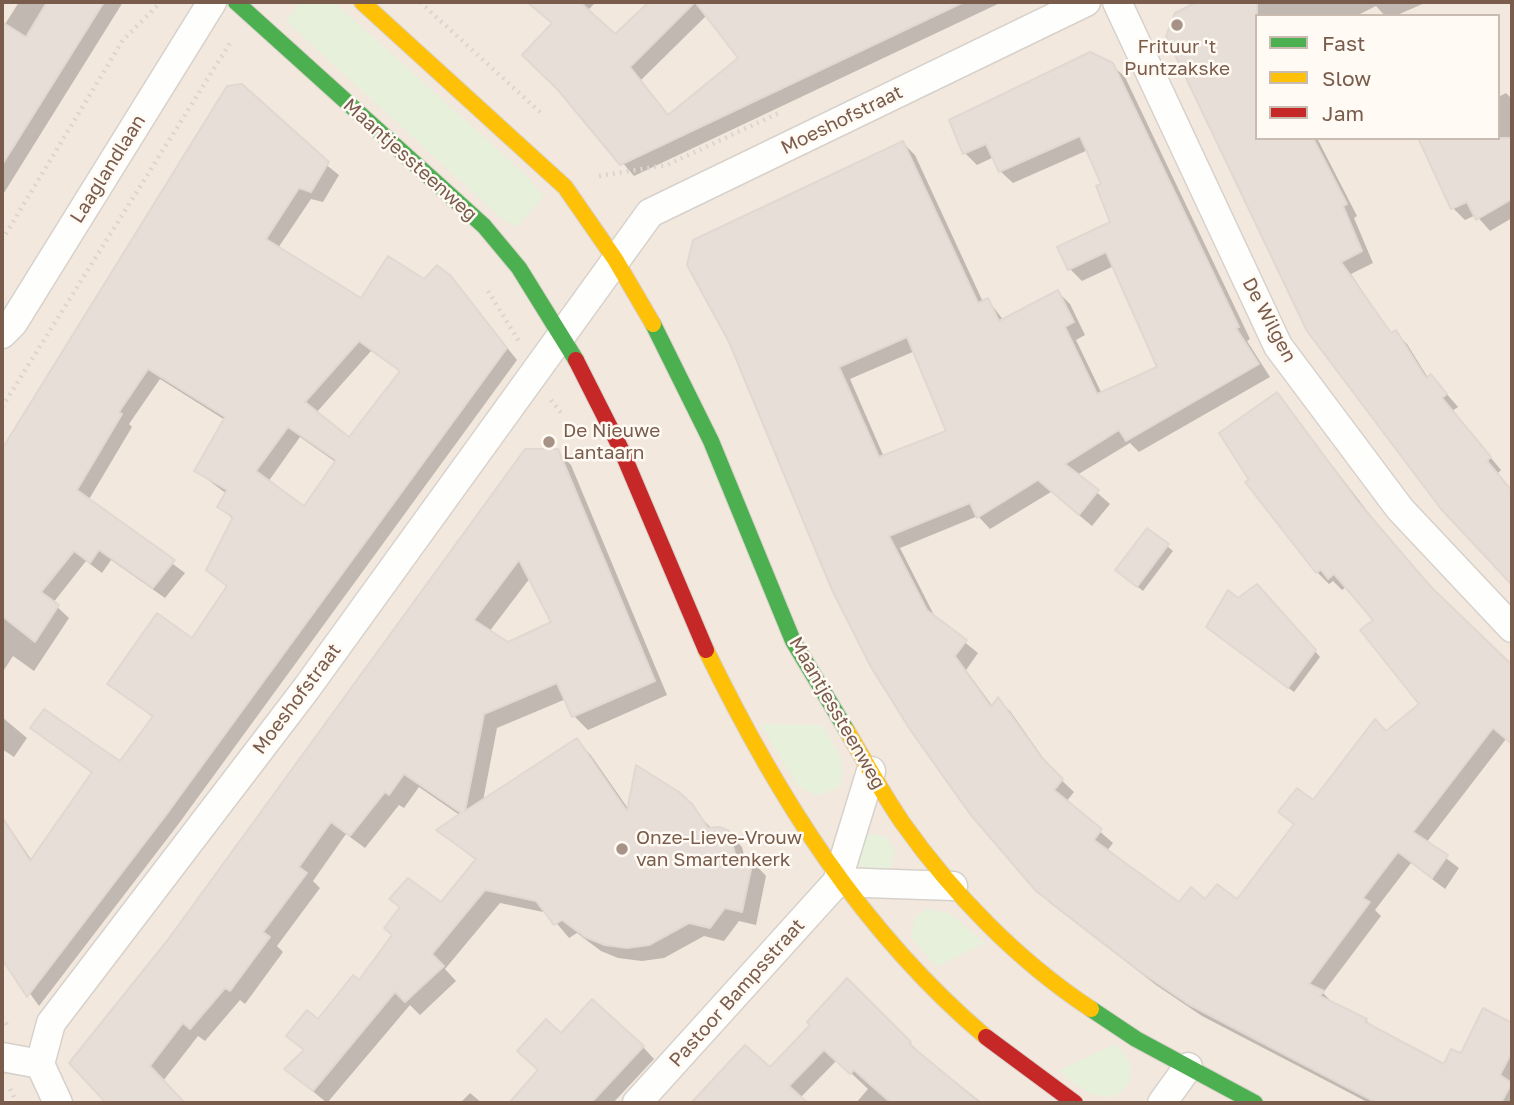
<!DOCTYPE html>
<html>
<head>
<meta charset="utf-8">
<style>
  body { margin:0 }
  #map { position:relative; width:1514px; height:1105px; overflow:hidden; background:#f9f5f0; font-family:"Golos Text",sans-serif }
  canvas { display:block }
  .frame { position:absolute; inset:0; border:4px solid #7a5c4d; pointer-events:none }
  .legend { position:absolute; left:1255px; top:14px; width:245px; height:126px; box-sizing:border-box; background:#fffaf3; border:2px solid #cabbb1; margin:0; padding:9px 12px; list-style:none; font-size:21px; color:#7a5c4d }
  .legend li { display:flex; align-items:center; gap:14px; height:35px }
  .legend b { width:35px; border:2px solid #cabbb1 }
</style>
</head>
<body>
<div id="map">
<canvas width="1514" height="1105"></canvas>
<div class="frame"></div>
<ul class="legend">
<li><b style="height:9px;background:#4caf50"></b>Fast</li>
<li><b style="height:9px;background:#ffc107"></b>Slow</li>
<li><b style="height:9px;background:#c62828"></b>Jam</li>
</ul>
</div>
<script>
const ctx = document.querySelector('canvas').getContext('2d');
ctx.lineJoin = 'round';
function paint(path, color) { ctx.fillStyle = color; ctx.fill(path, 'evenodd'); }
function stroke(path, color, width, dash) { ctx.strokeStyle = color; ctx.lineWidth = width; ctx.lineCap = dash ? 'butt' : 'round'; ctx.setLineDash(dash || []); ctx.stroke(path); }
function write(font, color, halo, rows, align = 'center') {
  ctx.font = font + ' "Golos Text",sans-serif'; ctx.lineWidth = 5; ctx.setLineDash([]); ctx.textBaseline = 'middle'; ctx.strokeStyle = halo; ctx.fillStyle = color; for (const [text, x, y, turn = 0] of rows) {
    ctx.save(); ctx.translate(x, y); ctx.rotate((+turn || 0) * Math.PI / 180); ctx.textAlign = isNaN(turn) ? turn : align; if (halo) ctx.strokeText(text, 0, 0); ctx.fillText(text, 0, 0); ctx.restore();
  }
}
paint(new Path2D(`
  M2,2h1510v1101h-1510zM1257,16h241v122h-241z`), '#f2e8de');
paint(new Path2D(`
  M300,2h34l194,175 16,20 -27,30 -16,-9 -215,-197z
  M760,724l62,1c12,20 27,38 17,62l-23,9 -19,-11z
  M873,834l13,3 9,13 -5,21 -22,3 -12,-13 6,-25z
  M926,909l23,4 36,30 -49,24 -25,-30 4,-20z
  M1115,1044c33,26 9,61 -19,51 -14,-4 -26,-16 -38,-24z`), '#e7f0db');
paint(new Path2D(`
  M19,2h104l-121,194v-167z
  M527,2h69l-9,9 28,26 36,-35h351l-368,174 -73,-85 -8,-67zM707,15l34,44 -72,57 -28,-36z
  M1202,2h225l-32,14h-10l-9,-10 -20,10h-99v122h60l40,78 -3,2 19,45 -22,11 41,61 3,-3 12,12 21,34 3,-2 27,31 -6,4 49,59 -4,4 15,18v91l-18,-18 -318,-551z
  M1112,65l13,12 125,262 -3,2 23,36 -131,75 -9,-9 -53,32 33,29 -18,22 -41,-34 -61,37 -12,-13 -78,32 36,71 42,34 -12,17 27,37 5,-7 12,11 43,61 21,20 -8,10 47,41 -6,8 72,54 58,-3 58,-76 -14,-14 32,-9 108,-99 -45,-84 -29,-34 -5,4 -9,-9 -4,3 -12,-12 -65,-92 25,-86 111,144 85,94 39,34v78l-6,-5 -80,104 33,25 -14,21 -34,-26 -36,47 6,6 -58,77 12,12 31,15 8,9 70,37 17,-11 23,-45 28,15v78h-143l-167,-87 -46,-31 -106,-82 -13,-13 -321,-580 187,-167 12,12 68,147 5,-2 16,21 54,-29 12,12 15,31 -9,5 26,54 57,-26 -45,-102 -32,15 -12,-12 -11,-21 53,-25 -9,-38 -15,-35 -75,33 -13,-12 -6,-14 -17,8 -12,-12zM915,351l33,81 -64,25 -34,-78z
  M228,87l111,88 -16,27 -12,-3 -33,49 83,52 89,-23 67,83 -340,466 -138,180 -37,-51v-139l30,45 61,-87 -60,-46 87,35 34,-45 -45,-34 83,-44 36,-52 -20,-19 26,-49 -15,-13 8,-13 -31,-23 29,-51 -65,-41 -31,45 3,3 -44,74 97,72 -20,25 -54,-38 -9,13 -16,-12 -33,42 16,15 -35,53 -21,-15 -11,17v-220zM371,351l30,21 -52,67 -33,-26zM300,437l37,26 -33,45 -36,-26z
  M1506,93l6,6v119l-22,13 -14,-16 -11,5 -12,-12 45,-70v-41z
  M557,451l14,14 96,230 -79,35 -14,-14 -8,-17 -69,29 -14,73 93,-60 14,13 39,56 49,-16 34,35 16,4 14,14 3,12 7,2 14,15 -10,49 -17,-4 -15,20 -20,-5 -40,22 -22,3 -24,-3 -17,-7 -24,-18 -8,5 -21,-25 -48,-10 -55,66 11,12 -36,34 -10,-10 -83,98 -41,-34 19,-18 -16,-15 30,-15 41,-39 34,-46 7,-28 -9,-9 49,5 36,-43 -39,-31 23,-14 -42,-29 -15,21 -5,-3 -34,43 -19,-14 -33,47 7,7 -43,58 6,6 -38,52 -5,-4 -35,41 -7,-5 -35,45 21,22h-75l-38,-40zM530,578l23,45 -45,21 -19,-12z
  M1167,546l6,5 -30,40 -20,-16z
  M1238,601l50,18 32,38 -26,35 -80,-60z
  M2,717l25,21 -13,19 -12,-8z
  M847,981l74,73 61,49h-126l12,-14 -31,-29 -37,38 5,5h-111l51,-55 25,22 43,-44z
  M561,1035l82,12 11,12 -41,44h-101l28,-32z
  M470,1093l12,10h-22z`), '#0003');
const building = new Path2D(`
  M47,2h57l-102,163v-143l24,15z
  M527,2h53l35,32 34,-32h315l-344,163 -62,-75 -36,-35 30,-32zM695,2l43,56 -70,57 -38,-48z
  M1197,2h60v136h56l34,66 -4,2 19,45 -21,11 50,71 5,-3 30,48 5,-4 16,20 -5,4 49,59 -4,4 25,30v94l-71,-76 -134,-178 -141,-295 9,-23z
  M1090,52l23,11 126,264 -3,1 23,36 -133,77 -7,-11 -54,34 34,26 -20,25 -41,-35 -61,38 -7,-15 -81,33 38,74 40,30 -12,16 36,51 7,-10 44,61 21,21 -9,11 48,39 -8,11 85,62 12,-15 14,12 12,-15 20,15 57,-75 -16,-12 19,-24 16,12 62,-81 11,12 33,-27 -59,-74 13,-10 -39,-46 -6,5 -7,-9 -5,3 -71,-91 4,-2 -30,-47 58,-41 82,111 71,83 82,79v79l-19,-16 -80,104 35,23 -16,23 -34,-26 -35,46 7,4 -61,82 15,7 -4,5 47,23 -2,3 79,42 7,-15 10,4 22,-45 29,15v29l-12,23 12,8 -11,20h-124l-189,-99 -46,-31 -106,-82 -66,-77 -59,-83 -40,-64 -39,-77 -103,-248 -42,-77 6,-25 210,-99 75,162 10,-5 11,23 59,-31 16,32 -9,5 32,67 60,-27 -51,-115 -38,18 -11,-23 53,-25 -14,-36 5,-2 -21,-48 -81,36 -13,-28 -23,10 -14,-34zM907,337l39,94 -67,26 -40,-90z
  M242,84l87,78 -18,30 -12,-4 -33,51 95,59 27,-42 36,23 13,-14 14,11 56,72 -341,467 -139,182 -25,-38v-142l28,44 62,-89 -62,-44 14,-19 76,52 33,-45 -46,-32 50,-71 35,25 35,-52 -21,-16 27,-53 -16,-10 10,-17 -33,-19 31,-54 -77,-48 -29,43 3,2 -45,76 98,70 -22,28 -54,-38 -9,13 -16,-12 -33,41 18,13 -24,37 -33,-26v-167l225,-363zM359,341l41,30 -51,66 -44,-35zM288,427l48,33 -32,46 -48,-35z
  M1418,138h94v61l-36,21 -9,-18 -16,7z
  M525,449h33l97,232 -83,36 -15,-34 -73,31 -19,97 112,-73 50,73 9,-46 43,27 14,13 15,23 12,-1 9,4 6,23 18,6 -11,52 -17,-4 -15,20 -21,-5 -40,22 -22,3 -22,-3 -20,-8 -23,-17 -8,5 -18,-24 -51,-11 -53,64 12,12 -39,36 -10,-10 -82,99 -29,-22 20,-19 -18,-14 21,-26 11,9 35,-44 6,5 33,-45 -8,-7 16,-21 -11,-8 19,-21 33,24 35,-43 -40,-29 25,-17 -57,-39 -15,21 -4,-3 -35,44 -19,-14 -32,45 8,6 -44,59 7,5 -40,54 -5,-3 -35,41 -7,-6 -33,43 35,37h-79l-37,-40 98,-122zM519,560l32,62 -43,20 -34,-22z
  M1147,528l22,16 -32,43 -22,-17z
  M1257,584l59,66 -28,38 -82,-61 22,-37 10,8z
  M847,978l64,64 -2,2 71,59h-89l-37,-33 -4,4 -26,-24 -35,36 19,17h-117l54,-58 25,22 40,-42 -3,-3z
  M592,999l52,47 -53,57h-82l29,-33 -21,-19 29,-32 15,14z`);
paint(building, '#e6ded7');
stroke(building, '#e2d8d2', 2);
const street = new Path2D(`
  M1117,2l161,344 122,163 112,119
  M2,334l11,-11 199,-321
  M837,882l116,4
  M2,1057l38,7
  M40,1064l11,-41 255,-334 344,-476 436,-211
  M40,1064l18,39
  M637,1103l200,-221 34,-111
  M1162,1103l26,-36`);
const fast = new Path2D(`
  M236,2l248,224 35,42 57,92
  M653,324l58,117 82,200 54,90
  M1091,1009l45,30 119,64`);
const slow = new Path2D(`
  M362,2l203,185 50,72 38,65
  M706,650c71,146 155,281 280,387
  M847,731c18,30 35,62 55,91 50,71 116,139 189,187`);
const jam = new Path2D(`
  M576,360l44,87 86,203
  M986,1037l89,66`);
stroke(street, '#d7d1cb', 31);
stroke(fast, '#d9d2cb', 18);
stroke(slow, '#d9d2cb', 18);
stroke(jam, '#d9d2cb', 18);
stroke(new Path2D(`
  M420,2l121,111
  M599,176l68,-11 114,-53
  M2,240l121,-200 38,-38
  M488,291l32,52
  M551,400l12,15
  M2,407l228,-364
  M2,1017l7,11
  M10,1089l7,14`), '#dcd5d0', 4.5, [2, 5]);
stroke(street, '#fefefd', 28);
stroke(fast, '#4caf50', 16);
stroke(slow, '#ffc107', 16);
stroke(jam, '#c62828', 16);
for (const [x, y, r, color] of [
  [1177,25,7,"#a69286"],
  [549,442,7,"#a69286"],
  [622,849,7,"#a69286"]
]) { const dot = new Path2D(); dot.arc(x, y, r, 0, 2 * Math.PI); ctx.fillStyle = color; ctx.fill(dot); stroke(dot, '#fffaf3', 2.5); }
write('19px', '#7a5c4d', '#fffaf3', [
  ["Frituur 't",1177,47,"center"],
  ["Puntzakske",1177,69,"center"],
  ["De Nieuwe",563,431],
  ["Lantaarn",563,453],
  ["Onze-Lieve-Vrouw",636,838],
  ["van Smartenkerk",636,860]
], 'left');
write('19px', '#7a5c4d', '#fffaf3', [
  ["Moeshofstraat",842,120,-26],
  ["Maantjessteenweg",410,160,42],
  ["Laaglandlaan",108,169,-58],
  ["De Wilgen",1269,320,62],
  ["Moeshofstraat",297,699,-53],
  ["Maantjessteenweg",837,713,60],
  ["Pastoor Bampsstraat",737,993,-48]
]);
</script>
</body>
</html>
